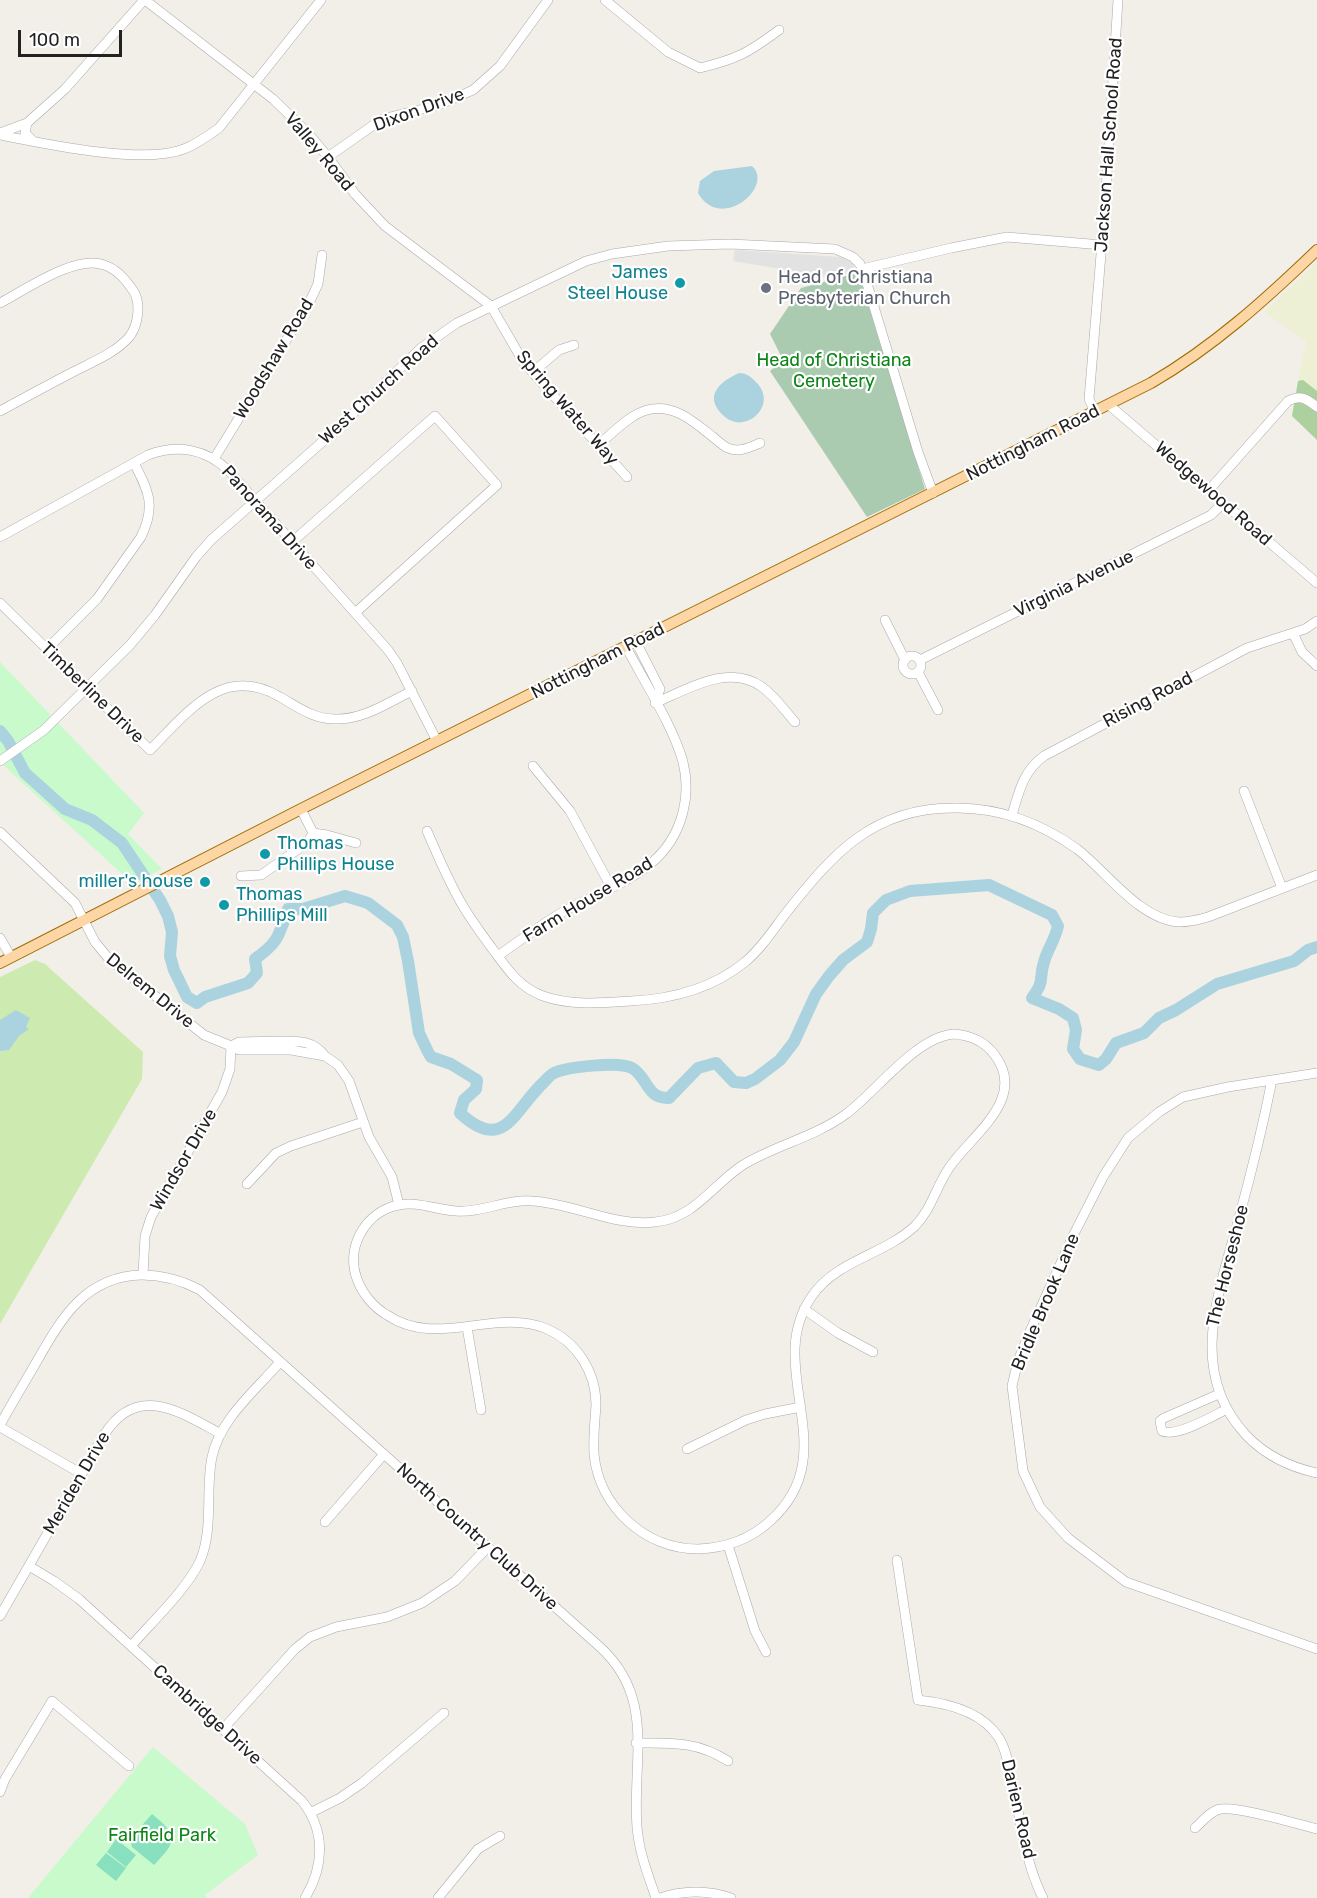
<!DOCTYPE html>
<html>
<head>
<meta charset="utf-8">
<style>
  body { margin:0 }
  #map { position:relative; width:1317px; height:1898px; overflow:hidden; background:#f2efe9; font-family:Rubik,sans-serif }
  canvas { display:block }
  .scale { position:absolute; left:18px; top:30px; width:104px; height:27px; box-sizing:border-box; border:3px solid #222; border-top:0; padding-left:8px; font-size:18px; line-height:21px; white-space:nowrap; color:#222; -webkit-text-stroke:4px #fff; paint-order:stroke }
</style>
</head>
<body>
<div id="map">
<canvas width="1317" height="1898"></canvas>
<div class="scale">100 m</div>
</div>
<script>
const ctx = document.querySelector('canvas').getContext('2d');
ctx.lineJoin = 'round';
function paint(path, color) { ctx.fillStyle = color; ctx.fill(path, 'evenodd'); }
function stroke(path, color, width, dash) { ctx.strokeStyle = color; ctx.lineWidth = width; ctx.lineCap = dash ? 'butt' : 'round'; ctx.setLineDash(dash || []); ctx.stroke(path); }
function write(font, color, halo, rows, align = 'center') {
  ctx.font = font + ' Rubik,sans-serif'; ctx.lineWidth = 4.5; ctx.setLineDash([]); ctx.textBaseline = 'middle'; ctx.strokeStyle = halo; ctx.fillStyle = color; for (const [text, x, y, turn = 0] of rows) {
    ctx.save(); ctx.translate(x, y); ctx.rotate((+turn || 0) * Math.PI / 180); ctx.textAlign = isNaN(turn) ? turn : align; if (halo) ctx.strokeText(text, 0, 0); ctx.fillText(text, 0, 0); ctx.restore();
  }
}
paint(new Path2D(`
  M1317,262v133l-19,-14 8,-39 -42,-30z`), '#eef0d5');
paint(new Path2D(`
  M35,960l10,4 98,88 -1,27 -142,245v-347z`), '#cdebb0');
paint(new Path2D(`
  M1303,380l14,11v49l-25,-24 6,-35z`), '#add19e');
paint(new Path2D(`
  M853,274l7,4 65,211 -58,28 -97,-146 13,-11 -13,-26 31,-46z`), '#aacbaf');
paint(new Path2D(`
  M0,662l144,151 -16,21 34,35 -30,14 -132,-121z
  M153,1747l92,77 13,31 -53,40 2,3h-179z`), '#c8facc');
paint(new Path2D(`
  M152,1814c27,22 25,27 2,51l-22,-18 -2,-8z
  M116,1839l20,16 -10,12 -19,-15z
  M106,1853l20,15 -10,13 -20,-16z`), '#88e0be');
paint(new Path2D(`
  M735,250l105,7 13,6 4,11 -4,-1 -35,4 -13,-4 -72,-12z`), '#e2e2e2');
paint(new Path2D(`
  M752,166c23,20 -31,67 -54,27l2,-12 14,-10z
  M739,373c7,0 11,3 16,8 25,23 -9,54 -30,36 -23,-20 -6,-35 14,-44z
  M16,1010l14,8 -4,9 3,2 -10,7 -10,14 -9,1v-31z`), '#aad3df');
stroke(new Path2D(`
  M0,731l8,10 17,32 40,36 27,11 30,23 38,57 8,16 4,16 -2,24 4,14 13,27 10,6 8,-6 43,-14 9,-10 -2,-14c24,-17 24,-24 33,-50h15l42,-13 23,7 29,22 6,12 5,24 11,72 9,19 3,5 20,7 26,16 -1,9 -12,11 -4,13c44,41 53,-2 84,-31 3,-3 6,-7 10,-9 13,-6 65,-12 78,-5 16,9 14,31 37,30l29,-30 18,-5 18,19 12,1 9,-4 25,-19 14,-18 22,-48 13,-18 14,-16 24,-18 4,-13 2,-16 13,-13 24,-9 79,-6 63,30 6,11c-3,14 -11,24 -14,36 -6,19 2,17 -12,36l27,11 14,9 3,12 -3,19 7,10 19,6 7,-6 10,-16 28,-10 15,-15 17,-8 41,-26 77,-23 14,-11 9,-3`), '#aad3df', 12);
const minor = new Path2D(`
  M145,0l128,99 34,33 21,25 27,37 30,32 106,80 33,57 103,114
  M605,0l63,52 32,16c37,-9 48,-15 79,-38
  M27,123l38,-34 79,-89
  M0,133l27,-10 -2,10 8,8
  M0,135c45,9 143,30 184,14 13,-5 24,-13 35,-21l102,-128
  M328,157l54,-38 57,-14 34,-15 27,-24 48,-66
  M862,269l89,-21 56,-11 95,8
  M0,303c25,-13 76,-49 104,-38 13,4 23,16 30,27 7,12 4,33 -4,44 -14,17 -38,26 -57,36 -25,13 -49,26 -73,39
  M533,372l26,-22 15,-5
  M1109,405l208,178
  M1095,412l-6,-13 16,-193 13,-206
  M598,445c15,-12 31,-30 49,-35 27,-7 47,12 66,27 5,4 10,9 15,11 11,5 22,-1 32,-5
  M214,459l96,-158 8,-17 4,-29
  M1209,490l79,-89c13,-7 19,-2 29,6
  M0,537l148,-82c30,-11 58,-6 81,16l159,179 9,13 40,78
  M292,542l143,-126 62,69 -142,128
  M0,603l150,147c37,-37 73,-87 130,-53 18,10 33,22 55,22 28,1 52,-16 77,-28
  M885,620l20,40
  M1293,633l9,19 15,14
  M636,642l24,47 -5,14
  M47,649l50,-50 44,-62c15,-31 8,-45 -7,-74
  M903 665a9 9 0 1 1 18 0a9 9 0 1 1-18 0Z
  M920,660l291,-145 12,-12
  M918,672l20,38
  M655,703c33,-14 74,-40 107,-16 13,9 23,24 33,35
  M0,761l44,-31 86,-85 25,-30 41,-58 15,-17 127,-112 83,-80 36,-25 129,-62 26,-7 56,-8 62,-2 105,5 18,8 7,7 5,13 53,175 15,41
  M533,766l37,45 41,76
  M1244,791l38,97
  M1012,815c7,-23 11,-44 32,-59l203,-108 58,-19 12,-8
  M427,831c11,25 22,52 36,75 8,14 18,27 28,41 15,20 27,40 52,49 28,10 60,7 88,5 42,-2 81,-12 114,-39 16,-13 28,-32 41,-49 46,-58 86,-105 167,-105 45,-1 88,15 124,41 29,22 63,71 102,73 10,0 19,-2 29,-5l109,-42
  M0,832l75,71 20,39 14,17 95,76 27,11 -1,23 -8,23 -71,125 -6,19 -2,39
  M313,833l14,2 29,8
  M241,876l20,-1 46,-32 6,-10 -12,-24
  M0,938l11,19
  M498,956c22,-16 44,-32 68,-46 48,-26 102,-38 117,-98 4,-16 4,-34 0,-50 -10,-36 -39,-81 -57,-115
  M953,1034c16,1 31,7 41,20 35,45 -23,81 -45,114 -13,19 -18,42 -34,58 -31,29 -78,34 -103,70 -51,73 36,157 -43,226 -20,18 -44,26 -71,27 -53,0 -99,-42 -104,-95 -1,-17 1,-32 2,-49 0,-33 -19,-63 -49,-76 -52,-22 -110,20 -160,-14 -14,-8 -25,-22 -30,-36 -12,-32 9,-68 42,-74 18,-4 38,5 57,6 26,2 50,-12 76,-10 41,2 82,26 123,21 40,-4 57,-37 88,-57 33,-20 72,-28 103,-51 31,-23 69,-76 107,-80z
  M283,1041c17,0 31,0 42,15l-34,-6h-52l-8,-4 8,-4z
  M325,1056l13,9 11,16 20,56 23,40 7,28
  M1317,1073l-89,14 -45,10 -24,15 -31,26 -25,39 -29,57 -43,95 -13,32 -6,25 11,85 17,36 28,31 58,44 191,67
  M1272,1080c-9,45 -20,90 -32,134 -19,74 -55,156 6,221 20,21 43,32 71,38
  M247,1184l29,-31 15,-7 72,-24
  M804,1309l34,24 35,19
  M467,1327l14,83
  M1219,1394l-55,24 -4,3 2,10c14,7 51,-15 65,-22
  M0,1425c12,-22 25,-43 37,-64 25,-44 49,-85 105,-86 22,0 39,5 58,15l400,357c56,51 32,113 37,180 2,25 11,48 19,71
  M0,1427l82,47
  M687,1449l59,-29 19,-6 36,-7
  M325,1522l59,-68
  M728,1545l27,86 11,21
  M897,1560l21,140c29,3 64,11 81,38 8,13 10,30 13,44 9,38 13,81 31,116
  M29,1566l25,15 25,18 223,202c24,30 22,66 3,97
  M0,1616l104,-181c33,-53 76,-23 117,-1
  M131,1646c21,-24 56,-57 69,-85 14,-33 5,-70 12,-104 8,-38 44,-67 68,-95
  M223,1729l72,-80 15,-12 26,-10 51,-10 35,-14 33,-22 33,-34
  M636,1743c36,0 61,-2 92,18
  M0,1792l5,-13 47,-78 77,65
  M310,1813l30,-15 22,-15 82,-70
  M1195,1828c7,-6 16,-18 26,-19 18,-3 76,15 96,20
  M438,1898l40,-49 22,-13
  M660,1898c23,-8 49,-8 71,0`);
const major = new Path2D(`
  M0,963l301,-154 850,-426c62,-36 114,-83 166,-133`);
stroke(minor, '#a9a9a9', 10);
stroke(major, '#a06b00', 12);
stroke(minor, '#fff', 9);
stroke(major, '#fcd6a4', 10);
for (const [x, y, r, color] of [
  [680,283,6,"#0f9aa8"],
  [766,288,6,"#6b7280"],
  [265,854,6,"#0f9aa8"],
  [205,882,6,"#0f9aa8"],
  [224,905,6,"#0f9aa8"]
]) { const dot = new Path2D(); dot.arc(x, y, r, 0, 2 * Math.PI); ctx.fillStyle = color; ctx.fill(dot); stroke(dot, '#fff', 2); }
write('18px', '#222', '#fff', [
  ["Dixon Drive",419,110,-20],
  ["Jackson Hall School Road",1109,145,-86],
  ["Valley Road",319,152,50],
  ["Woodshaw Road",274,359,-59],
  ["West Church Road",379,390,-42],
  ["Spring Water Way",567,408,49],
  ["Nottingham Road",1033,443,-27],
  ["Wedgewood Road",1213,494,41],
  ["Panorama Drive",269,518,48],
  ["Virginia Avenue",1074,584,-26],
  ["Nottingham Road",598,661,-27],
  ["Timberline Drive",92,693,44],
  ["Rising Road",1148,700,-28],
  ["Farm House Road",588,900,-31],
  ["Delrem Drive",150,991,39],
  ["Windsor Drive",184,1160,-60],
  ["The Horseshoe",1228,1266,-76],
  ["Bridle Brook Lane",1046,1302,-67],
  ["Meriden Drive",77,1483,-60],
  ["North Country Club Drive",477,1537,42],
  ["Cambridge Drive",207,1715,42],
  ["Darien Road",1018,1809,77]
]);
write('18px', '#0d838f', '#fff', [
  ["James",668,273],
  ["Steel House",668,294],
  ["Thomas",277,844,"left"],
  ["Phillips House",277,865,"left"],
  ["miller's house",193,882],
  ["Thomas",236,895,"left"],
  ["Phillips Mill",236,916,"left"]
], 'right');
write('18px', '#5b616d', '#fff', [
  ["Head of Christiana",778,278],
  ["Presbyterian Church",778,299]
], 'left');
write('18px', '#0c8416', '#fff', [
  ["Head of Christiana",834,361],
  ["Cemetery",834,382],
  ["Fairfield Park",162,1836]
]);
</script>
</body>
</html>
